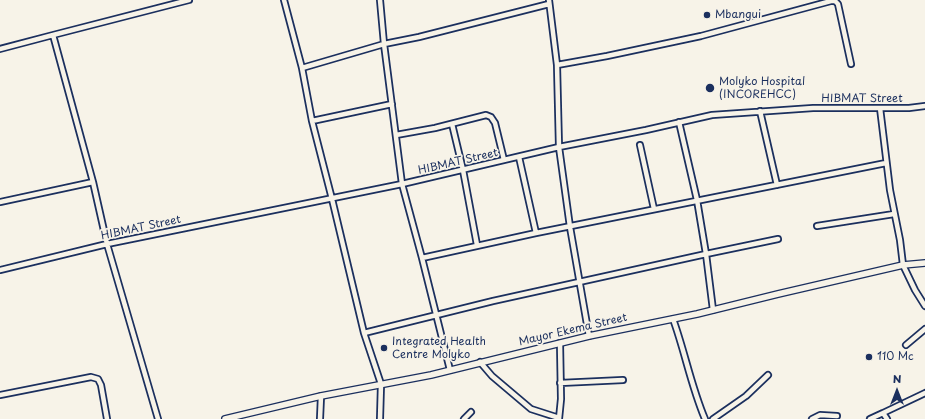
<!DOCTYPE html>
<html>
<head>
<meta charset="utf-8">
<style>
  body { margin:0 }
  #map { position:relative; width:925px; height:419px; overflow:hidden; background:#f7f3e8; font-family:"Playpen Sans",sans-serif }
  canvas { display:block }
  .north { position:absolute; left:877px; top:371px; width:40px; height:40px; -webkit-text-stroke:3px #f7f3e8; paint-order:stroke; rotate:0deg; font-size:11px; font-weight:700; line-height:16px; text-align:center; color:#1b2f5e }
  .north::after { content:''; display:block; margin:auto; width:14px; height:18px; background:#1b2f5e; clip-path:polygon(50% 0,100% 100%,50% 72%,0 100%) }
</style>
</head>
<body>
<div id="map">
<canvas width="925" height="419"></canvas>
<div class="north">N</div>
</div>
<script>
const ctx = document.querySelector('canvas').getContext('2d');
ctx.lineJoin = 'round';
function stroke(path, color, width, dash) { ctx.strokeStyle = color; ctx.lineWidth = width; ctx.lineCap = dash ? 'butt' : 'round'; ctx.setLineDash(dash || []); ctx.stroke(path); }
function write(font, color, halo, rows, align = 'center') {
  ctx.font = font + ' "Playpen Sans",sans-serif'; ctx.lineWidth = 3.5; ctx.setLineDash([]); ctx.textBaseline = 'middle'; ctx.strokeStyle = halo; ctx.fillStyle = color; for (const [text, x, y, turn = 0] of rows) {
    ctx.save(); ctx.translate(x, y); ctx.rotate((+turn || 0) * Math.PI / 180); ctx.textAlign = isNaN(turn) ? turn : align; if (halo) ctx.strokeText(text, 0, 0); ctx.fillText(text, 0, 0); ctx.restore();
  }
}
const minor = new Path2D(`
  M284,0l18,68 10,53 20,78 32,134 17,51 -1,35
  M380,0l4,44 18,140 20,74 28,112
  M549,0l8,65 2,82 11,80 19,109
  M0,49l53,-14
  M557,65l50,-9 94,-20 130,-35h4l3,3 13,60
  M302,68l82,-24 35,-7 130,-33
  M880,108l10,82 10,50 3,25 12,25 10,16
  M760,111l17,74
  M312,121l80,-17
  M679,122l18,78 9,54 72,-15
  M452,124l11,46 14,75
  M396,135l39,-7 51,-13 5,2 4,6 9,37
  M640,145l14,64
  M519,157l17,76
  M0,202l93,-20
  M817,226l77,-12
  M422,258l114,-25 350,-70
  M0,270l107,-26 295,-60 157,-37 87,-17 66,-15 101,-7h96l16,-2
  M673,319c12,33 18,67 32,100
  M364,333l129,-32 213,-47 7,56
  M906,345l19,-16
  M480,362l12,14 39,33 28,9
  M560,383l63,-3
  M0,395l91,-18 7,2 3,6 6,34
  M883,413l42,-20
  M158,419l-51,-175 -14,-62 -40,-147 136,-35
  M320,419l1,-23
  M464,419l7,-7
  M559,419l2,-20 -1,-56
  M713,419l33,-23 22,-21
  M812,419l8,-4 17,1
  M870,419l13,-6 4,6`);
const tertiary = new Path2D(`
  M225,419l96,-23 110,-21 158,-39 108,-22 81,-20 125,-29 22,-2`);
stroke(minor, '#1b2f5e', 8);
stroke(tertiary, '#1b2f5e', 8);
stroke(minor, '#f7f3e8', 4.5);
stroke(tertiary, '#f7f3e8', 5.5);
for (const [x, y, r, color] of [
  [707,15,4,"#1b2f5e"],
  [710,88,5,"#1b2f5e"],
  [384,348,4,"#1b2f5e"],
  [869,357,4,"#1b2f5e"]
]) { const dot = new Path2D(); dot.arc(x, y, r, 0, 2 * Math.PI); ctx.fillStyle = color; ctx.fill(dot); stroke(dot, '#f7f3e8', 1.5); }
write('11px', '#1b2f5e', '#f7f3e8', [
  ["Mbangui",715,15],
  ["Molyko Hospital",719,82],
  ["(INCOREHCC)",719,95],
  ["Integrated Health",392,342],
  ["Centre Molyko",392,355],
  ["110 Mc",877,357]
], 'left');
write('11px', '#1b2f5e', '#f7f3e8', [
  ["HIBMAT Street",862,99],
  ["HIBMAT Street",458,162,-13],
  ["HIBMAT Street",141,228,-12],
  ["Mayor Ekema Street",573,330,-13]
]);
</script>
</body>
</html>
